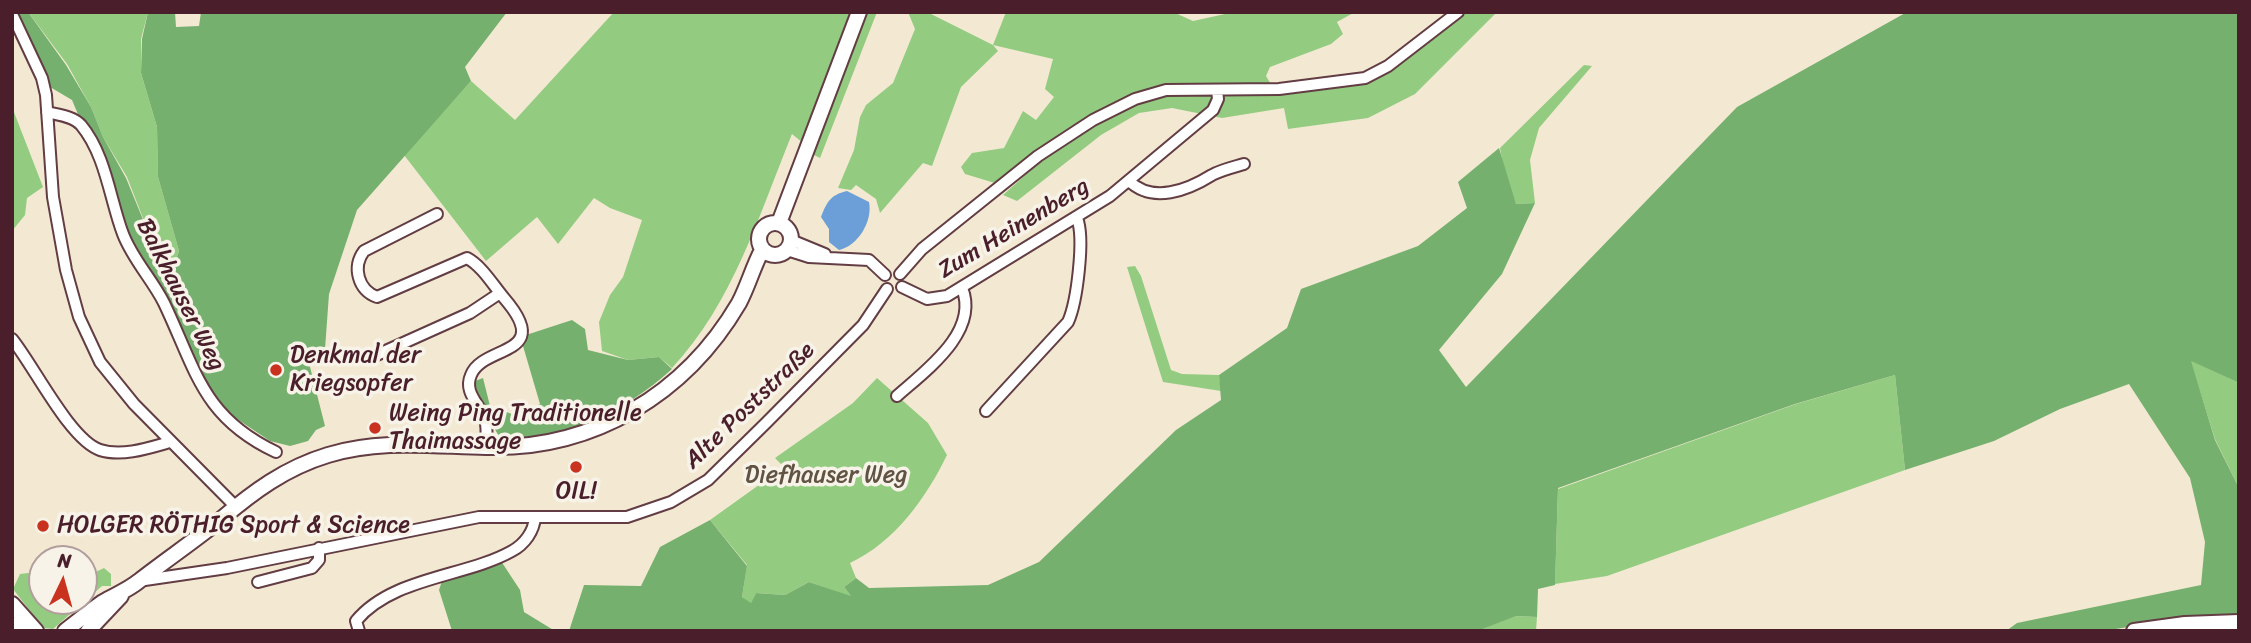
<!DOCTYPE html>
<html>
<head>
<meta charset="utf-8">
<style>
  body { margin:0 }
  #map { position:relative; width:2251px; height:643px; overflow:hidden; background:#f3e9d3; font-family:Sriracha,sans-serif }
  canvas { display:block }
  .frame { position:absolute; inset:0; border:14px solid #4a1f2b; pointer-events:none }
  .north { position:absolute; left:28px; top:545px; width:70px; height:70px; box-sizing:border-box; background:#f7f3e8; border:2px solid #b29e9c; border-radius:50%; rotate:5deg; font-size:19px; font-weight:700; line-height:28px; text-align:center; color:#4a1f2b }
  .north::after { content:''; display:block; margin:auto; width:24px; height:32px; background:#c8321e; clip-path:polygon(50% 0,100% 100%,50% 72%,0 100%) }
</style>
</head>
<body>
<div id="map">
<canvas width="2251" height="643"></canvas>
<div class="frame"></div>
<div class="north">N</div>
</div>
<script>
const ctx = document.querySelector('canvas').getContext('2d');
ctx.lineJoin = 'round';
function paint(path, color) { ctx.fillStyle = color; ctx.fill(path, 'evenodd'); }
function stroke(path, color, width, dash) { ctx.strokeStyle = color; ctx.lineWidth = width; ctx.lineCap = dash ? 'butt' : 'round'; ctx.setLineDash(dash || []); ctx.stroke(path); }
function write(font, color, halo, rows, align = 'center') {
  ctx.font = font + ' Sriracha,sans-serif'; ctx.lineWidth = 7; ctx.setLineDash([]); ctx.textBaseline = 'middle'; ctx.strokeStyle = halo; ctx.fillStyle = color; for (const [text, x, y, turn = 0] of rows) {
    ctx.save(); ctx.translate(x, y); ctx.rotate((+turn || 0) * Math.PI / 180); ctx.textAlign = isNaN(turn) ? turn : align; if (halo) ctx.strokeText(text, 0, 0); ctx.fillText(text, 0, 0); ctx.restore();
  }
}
paint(new Path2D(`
  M28,12h120l-7,27v34l16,54 1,50 21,74 -6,18 -11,-2 -35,-90 -24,-40 -12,-30 -24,-43z
  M614,12h239l-50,131 -11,-9c-33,81 -59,169 -120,234l-13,-11 -31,3 -26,-9 -3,-29 11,-27 13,-18 19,-57 -32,-12 -16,-10 -36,46 -21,-27 -51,44 -82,-106 67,-74 44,39z
  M864,12h13l-57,146 -10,-5z
  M908,12h19l66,33 5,6 -37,36 -29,79 -9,-3 -43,50 -4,-14 -20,-14 -5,5 -13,-2 16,-38 6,-33 6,-12 27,-22 22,-54z
  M1006,12h167l20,9 41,-9h121l-18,10 6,12 -12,10 -61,23 -4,9 6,10 11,6 82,-11 97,-69h35l-82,82 -47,24 -80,11 -4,-21 -62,10 -50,-10 -33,5 -38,22 -84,66 -14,-6 38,-34 92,-66c-50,24 -92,54 -135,89l-33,-10 -4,-7 11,-14 32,-5 19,-37 13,9 18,-23 -9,-8 8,-30 -60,-14z
  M1584,65l8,1 -53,62 -9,32 5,43 -19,1 -11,-28 -5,-28z
  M12,107l31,80 -16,11 -2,17 -13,16z
  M1135,266l6,10 30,94 11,4 37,1 2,16 -58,-9 -36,-115z
  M2190,360l49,23v105l-24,-49z
  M1895,375l10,95 -298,106 -52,8 3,-95 238,-85z
  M877,378l51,45 19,32c-21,43 -52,87 -97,108l6,15 -12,9 8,10 -43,-15 -24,13 -29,-2 -5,11 -9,-7 5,-32 -37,-45 74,-53 -9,-9 78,-55z
  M104,568l7,6v12h-9l-49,43 -10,-1 -30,-39 7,-15 8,-1 14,6v22h42l3,-25z
  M1515,616l22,1 -1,14h-58z`), '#93cc80');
paint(new Path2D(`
  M14,12h14l38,53 25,42 12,30 23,41 36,88 11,3 6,-18 -21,-74 -1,-50 -16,-54 1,-34 6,-27h27l1,15 23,-1 2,-14h306l-42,55 6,14 -114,129 -28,84 -4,55 -17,10 17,67 -9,4 -8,11 -18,5 -20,-5 -51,-34 -80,-148 -67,-159 -27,-16z
  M1907,12h332v371l-48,-22 24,79 24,48v128l-47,1 -89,14h-97l11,-8 184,-38 4,-43 -15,-64 -61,-94 -69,25 -66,32 -89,29 -10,-95 -100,29 -237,84 -3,97 -17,4 -1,28 -21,-1 -38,15h-909l15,-46 57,1 19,-39 50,-27 37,46 -5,31 9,6 5,-10 29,2 24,-13 42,14 -7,-9 12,-9 13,10 119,-3 51,-23 137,-132 45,-30 -2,-25 68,-47 14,-39 117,-43 49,-38 -9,-26 41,-34 17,56 19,-1 -33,71 -63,76 27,37 271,-280z
  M572,320l13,9 3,21 40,10 31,-3 13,12c-50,45 -104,69 -172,69l-22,-38 -3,-19 8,-3 7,28 22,8 28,-10 -17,-58 3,-11z
  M501,561l19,29 4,22 31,19h-103l-13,-41 4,-12z`), '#76b06e');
paint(new Path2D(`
  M847,191l22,11c4,19 -11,44 -30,48l-10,-8v-13l-8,-12c6,-15 9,-22 26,-26z`), '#6c9ed7');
const minor = new Path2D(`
  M12,14l30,64 4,17 7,102 13,73 13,47 21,45 34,42 101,102
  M47,112c11,3 26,4 34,13 25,30 29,75 42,109 10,26 29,45 41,69 32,67 38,114 112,149
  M1129,181c24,23 59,9 83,-6 9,-5 22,-8 32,-11
  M437,214l-73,37c-12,16 -6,39 13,46l90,-39c15,8 26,27 37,40 51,59 -21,46 -33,77 -8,18 10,30 14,45 3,8 1,19 1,27
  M791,240l34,14
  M787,250l22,7 60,3 16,15
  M900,274l22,-25 116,-93 55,-36 42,-21 31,-9 113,-1 86,-11 23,-12 70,-54
  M902,287l25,12 20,-3 163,-100 103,-86 5,-11 -1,-9
  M12,339c22,27 58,101 88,111 22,7 49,-2 70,-8
  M370,358l100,-45 30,-20
  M897,396c28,-25 83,-64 65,-108
  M986,411l82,-89c9,-20 17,-84 9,-104
  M138,581l89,-13 252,-51h148l44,-15 37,-22 58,-57 97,-98 24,-36
  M258,582l54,-14 7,-8v-12
  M359,631l-3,-10c36,-44 110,-44 156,-70 13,-7 22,-20 23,-34`);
const secondary = new Path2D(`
  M759 239a16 16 0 1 1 32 0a16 16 0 1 1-32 0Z
  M779,223l80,-211
  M12,604l24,27
  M12,624l6,7
  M65,631c13,-10 25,-20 38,-29 12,-7 25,-12 36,-21 27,-21 55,-40 81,-61 33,-28 65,-52 108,-65 52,-16 104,-9 158,-8 107,3 199,-52 253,-144 9,-17 14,-36 23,-53
  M88,631l33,-35
  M2134,631l51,-7 54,-2`);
stroke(minor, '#633d44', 14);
stroke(secondary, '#633d44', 18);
stroke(minor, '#fff', 10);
stroke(secondary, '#fff', 14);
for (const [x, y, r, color] of [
  [276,370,7,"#c8321e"],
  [375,428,7,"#c8321e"],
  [576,467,7,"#c8321e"],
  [43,526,7,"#c8321e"]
]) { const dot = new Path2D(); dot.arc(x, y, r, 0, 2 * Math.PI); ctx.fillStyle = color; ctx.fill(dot); stroke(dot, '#f7f3e8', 2.5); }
write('24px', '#4a1f2b', '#f7f3e8', [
  ["Zum Heinenberg",1014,229,-31],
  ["Balkhauser Weg",180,295,63],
  ["Alte Poststraße",750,406,-44]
]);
write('24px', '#4a1f2b', '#f7f3e8', [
  ["Denkmal der",290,356],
  ["Kriegsopfer",290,384],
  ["Weing Ping Traditionelle",389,414],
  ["Thaimassage",389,442],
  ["OIL!",576,492,"center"],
  ["HOLGER RÖTHIG Sport & Science",57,526]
], 'left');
write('24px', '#605344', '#f7f3e8', [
  ["Diefhauser Weg",826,476]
]);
</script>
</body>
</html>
